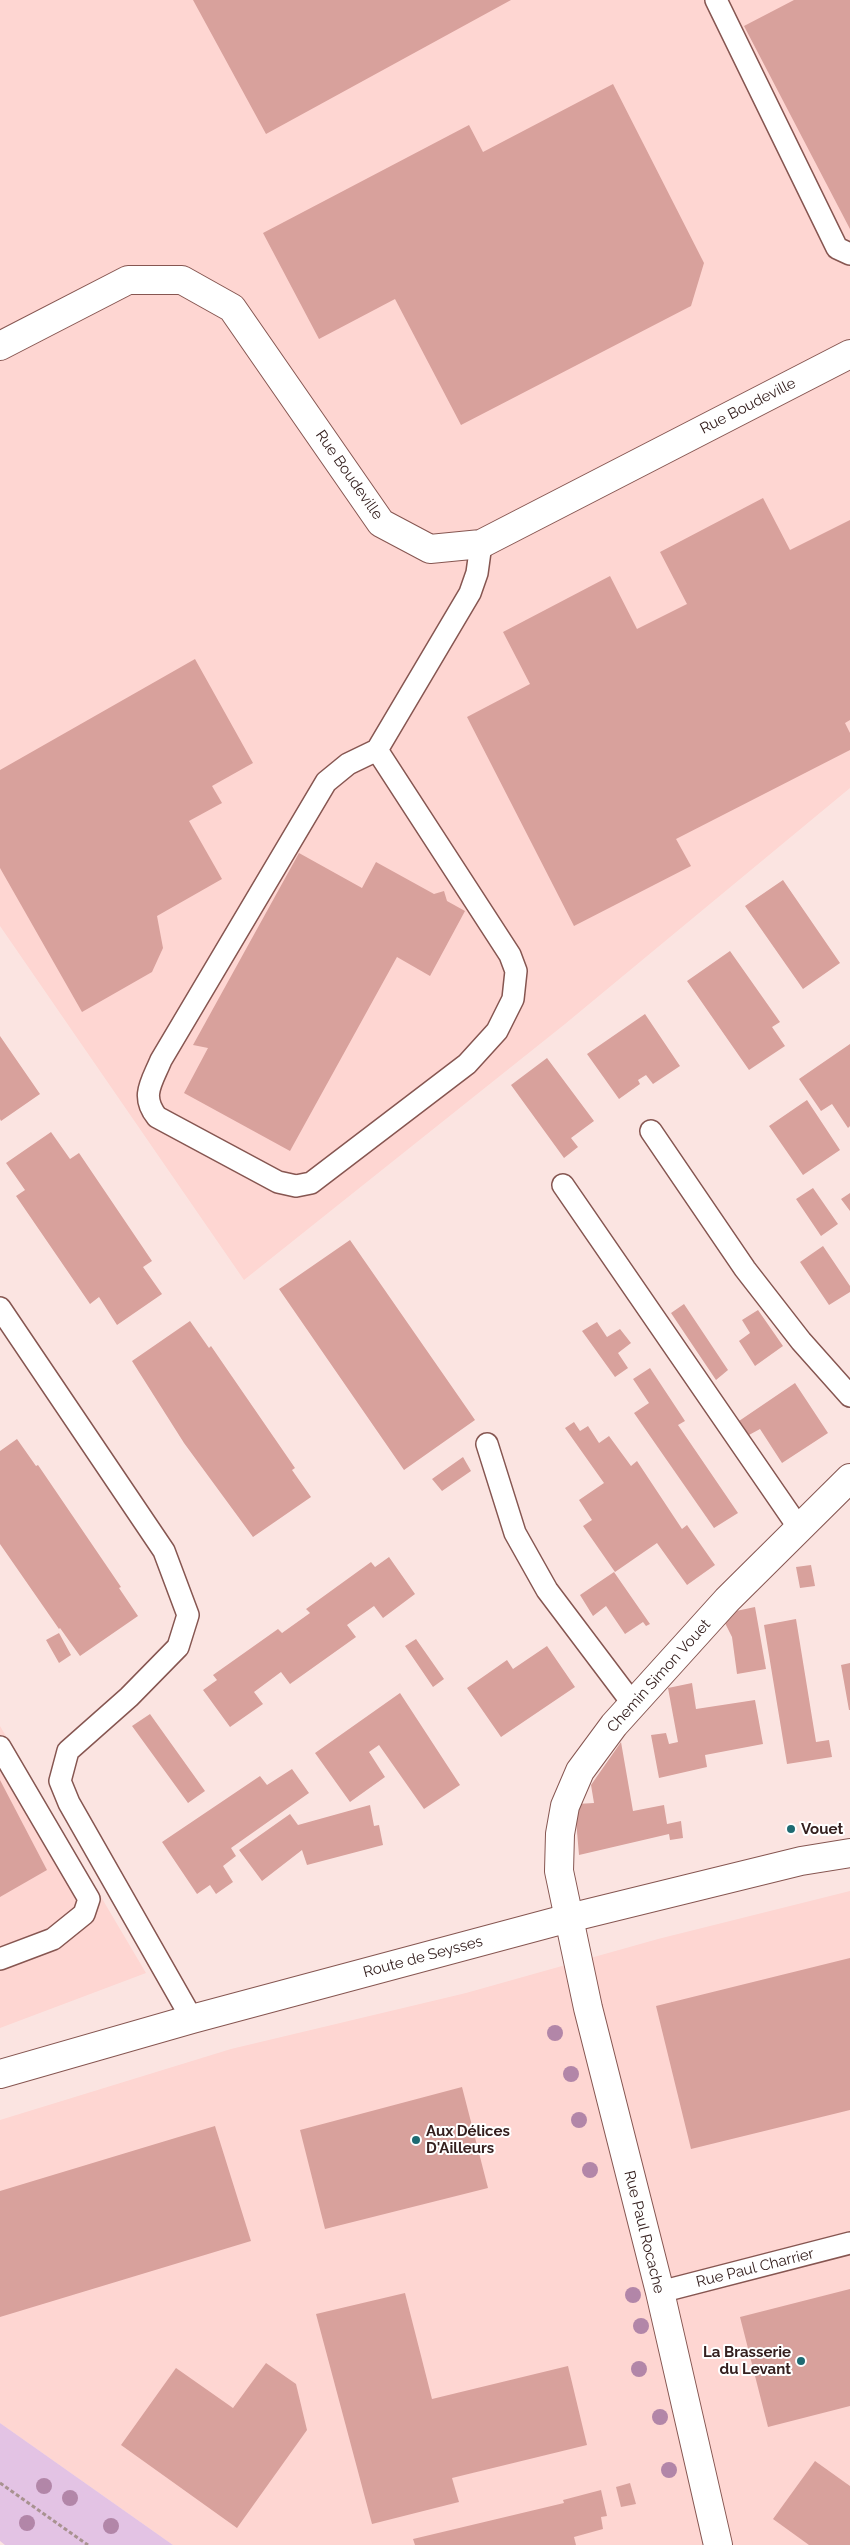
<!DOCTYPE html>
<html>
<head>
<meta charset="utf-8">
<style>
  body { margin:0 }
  canvas { display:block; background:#fbe4e1 }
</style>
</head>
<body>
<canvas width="850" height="2545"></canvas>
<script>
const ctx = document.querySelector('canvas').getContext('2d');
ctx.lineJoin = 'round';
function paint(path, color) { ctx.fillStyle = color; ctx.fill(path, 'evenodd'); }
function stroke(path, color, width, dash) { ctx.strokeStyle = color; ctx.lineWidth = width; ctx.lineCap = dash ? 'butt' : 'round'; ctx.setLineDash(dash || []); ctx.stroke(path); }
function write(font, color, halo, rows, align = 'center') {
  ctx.font = font + ' Raleway,sans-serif'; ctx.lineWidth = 4; ctx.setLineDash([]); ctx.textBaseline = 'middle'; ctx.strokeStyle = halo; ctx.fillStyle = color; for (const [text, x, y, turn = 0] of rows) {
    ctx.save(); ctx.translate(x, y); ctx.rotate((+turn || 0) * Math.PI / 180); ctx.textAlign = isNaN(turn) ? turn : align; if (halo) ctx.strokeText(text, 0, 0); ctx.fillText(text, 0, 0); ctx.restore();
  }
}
paint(new Path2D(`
  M0,0h850v788l-285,236 -321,256 -244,-354z
  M0,1726l146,247 -146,55z
  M850,1891v654h-677l-173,-122v-303l231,-71 235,-56 192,-54z`), '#fed6d2');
paint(new Path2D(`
  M0,2423l173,122h-168l-5,-4z`), '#e3c3e4');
paint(new Path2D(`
  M193,0h318l-245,134z
  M794,0h56v229l-106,-203z
  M613,84l91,179 -13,43 -230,119 -66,-126 -76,40 -56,-106 206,-108 14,27z
  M763,498l27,52 60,-30v200l-5,3 5,10v17l-174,89 15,27 -117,60 -107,-209 63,-33 -27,-52 107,-56 27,53 50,-25 -27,-52z
  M195,659l58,104 -41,23 10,17 -33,18 33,58 -65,37 6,32 -11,24 -70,40 -82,-144v-98z
  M299,853l63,35 14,-26 58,32 10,-3 3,10 18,10 -35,65 -33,-19 -107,194 -106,-58 24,-45 -15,-3z
  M783,880l57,83 -37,26 -58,-83z
  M730,951l50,71 -8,5 13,19 -36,24 -62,-89z
  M645,1014l35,52 -27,18 -7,-9 -8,5 2,4 -21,15 -32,-45z
  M0,1036l40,58 -39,27 -1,-2z
  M850,1044v82l-2,2 -16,-24 -11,7 -22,-32z
  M547,1058l47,63 -23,17 7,9 -14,11 -53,-73z
  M807,1100l33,50 -37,25 -34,-49z
  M51,1132l19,27 9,-6 73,108 -9,6 19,27 -45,31 -18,-28 -9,7 -74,-108 9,-6 -19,-27z
  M813,1188l25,36 -17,12 -25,-37z
  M850,1193v18l-9,-12z
  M350,1240l125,180 -71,50 -125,-181z
  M823,1246l27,40v6l-21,13 -29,-43z
  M684,1304l44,66 -12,10 -45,-67z
  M758,1310l25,36 -28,20 -16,-25 11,-8 -8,-13z
  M190,1321l19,27 2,-2 84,122 -3,2 19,27 -58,40 -69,-94 -52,-82z
  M597,1322l10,15 13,-8 11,14 -13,10 10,15 -13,9 -33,-46z
  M650,1368l35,53 -7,4 60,88 -24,15 -80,-115 15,-10 -16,-24z
  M795,1383l33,50 -46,30 -22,-34 -11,6 -10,-14z
  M574,1422l6,9 8,-5 11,17 10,-7 22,30 6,-5 45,68 5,-4 28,40 -28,20 -30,-42 -42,29 -32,-46 9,-6 -13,-20 25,-17 -39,-55z
  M17,1439l19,27 2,-1 83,122 -2,1 19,28 -58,40 -20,-28 -1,1 -59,-85v-93z
  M463,1457l8,14 -29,20 -10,-12z
  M389,1557l26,37 -32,24 -9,-12 -27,19 9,12 -66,47 -9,-12 -27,20 9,12 -33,23 -27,-37 14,-10 -4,-5 65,-46 4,4 28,-20 -4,-4 65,-47 4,5z
  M811,1565l4,21 -15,2 -4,-21z
  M614,1572l36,52 -4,2 -3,-4 -18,12 -19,-28 -13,10 -13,-21z
  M755,1607l11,62 -29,5 -5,-37 -7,-14 11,-12z
  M796,1619l20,123 13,-2 3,17 -45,7 -23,-139z
  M59,1633l12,22 -12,8 -13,-23z
  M416,1639l28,40 -11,8 -28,-41z
  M547,1646l28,41 -74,50 -34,-49 40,-28 6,9z
  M850,1663v47h-1l-8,-45z
  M692,1683l4,26 59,-9 8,44 -58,11 2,12 -48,11 -8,-43 15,-2 3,11 9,-2 -10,-54z
  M400,1693l60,92 -36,24 -45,-64 -10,7 16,25 -35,25 -35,-49z
  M150,1714l55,77 -17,12 -56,-77z
  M621,1742l12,69 31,-6 3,19 14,-3 2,17 -13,2 -1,-6 -90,21 -4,-47 2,-4 17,-1 -3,-18z
  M292,1769l17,24 -78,55 5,8 -13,10 10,16 -17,12 -6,-9 -13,9 -35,-52 98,-66 7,9z
  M0,1780l47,90 -47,27z
  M370,1805l4,21 5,-1 4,20 -76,20 -5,-15 -40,31 -23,-31 51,-36 8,11z
  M850,1958v152l-159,39 -35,-143z
  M462,2087l26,101 -163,41 -25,-99z
  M215,2126l36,115 -251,76v-126z
  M850,2289v117l-82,21 -28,-110z
  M405,2293l27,106 136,-33 19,79 -135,33 7,24 -87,22 -56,-210z
  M266,2363l30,21 11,46 -70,98 -116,-83 55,-77 57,40z
  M815,2461l35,25v59h-41l-36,-26z
  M630,2483l6,21 -15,3 -5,-20z
  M601,2490l6,26 -6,1 2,12 -29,8 2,8h-161l-2,-6 151,-36 -1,-3z`), '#d8a19c');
const service = new Path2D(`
  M716,0l121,248 13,6
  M377,750l-29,14 -22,18 -165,278c-9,22 -21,36 -4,57l121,65 18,4 15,-3 156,-119 30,-33 16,-32 3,-28 -6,-16 -133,-205 93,-157 7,-20 4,-29
  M651,1131l94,138 56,72 49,55
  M563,1185l236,343
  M0,1308l164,243 24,64 -10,32 -49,50 -61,54 -8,30 9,22 123,216
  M487,1444l28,89 32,57 86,114
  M0,1747l89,152 -5,15 -31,25 -53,20
  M660,2292l190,-49`);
const minor = new Path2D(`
  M0,346l128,-66h54l50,28 149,215 49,26 51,-5 369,-190
  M718,2545l-58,-253 -72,-284 -29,-137 1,-37 5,-28 15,-35 34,-46 113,-125 123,-122`);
const secondary = new Path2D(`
  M0,2074l192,-55 377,-101 232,-57 49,-8`);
stroke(service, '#865651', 24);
stroke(minor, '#865651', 30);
stroke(secondary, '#865651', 30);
stroke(new Path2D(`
  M0,2483l88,62`), '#a89290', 3, [4, 2.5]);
stroke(service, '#fff', 21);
stroke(minor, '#fff', 28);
stroke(secondary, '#fff', 28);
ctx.fillStyle = '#b286a8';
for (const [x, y] of [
  [555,2033],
  [571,2074],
  [579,2120],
  [590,2170],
  [633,2295],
  [641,2326],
  [639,2369],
  [660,2417],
  [669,2470],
  [44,2486],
  [70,2498],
  [27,2523],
  [111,2526]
]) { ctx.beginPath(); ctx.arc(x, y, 8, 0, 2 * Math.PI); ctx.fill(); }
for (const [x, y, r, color] of [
  [791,1829,5,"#1e6a72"],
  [416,2140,5,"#1e6a72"],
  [801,2361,5,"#1e6a72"]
]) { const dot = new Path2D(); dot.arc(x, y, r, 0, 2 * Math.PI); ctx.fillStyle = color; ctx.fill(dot); stroke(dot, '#fff', 2); }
write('15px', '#35201f', '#fff', [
  ["Rue Boudeville",748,406,-27],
  ["Rue Boudeville",349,475,55],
  ["Chemin Simon Vouet",659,1676,-48],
  ["Route de Seysses",423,1957,-15],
  ["Rue Paul Rocache",644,2232,76],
  ["Rue Paul Charrier",755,2268,-14]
]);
write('bold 15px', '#35201f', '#fff', [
  ["Vouet",801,1829],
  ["Aux Délices",426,2131],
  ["D'Ailleurs",426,2148],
  ["La Brasserie",791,2352,"right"],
  ["du Levant",791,2369,"right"]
], 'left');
</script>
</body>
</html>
